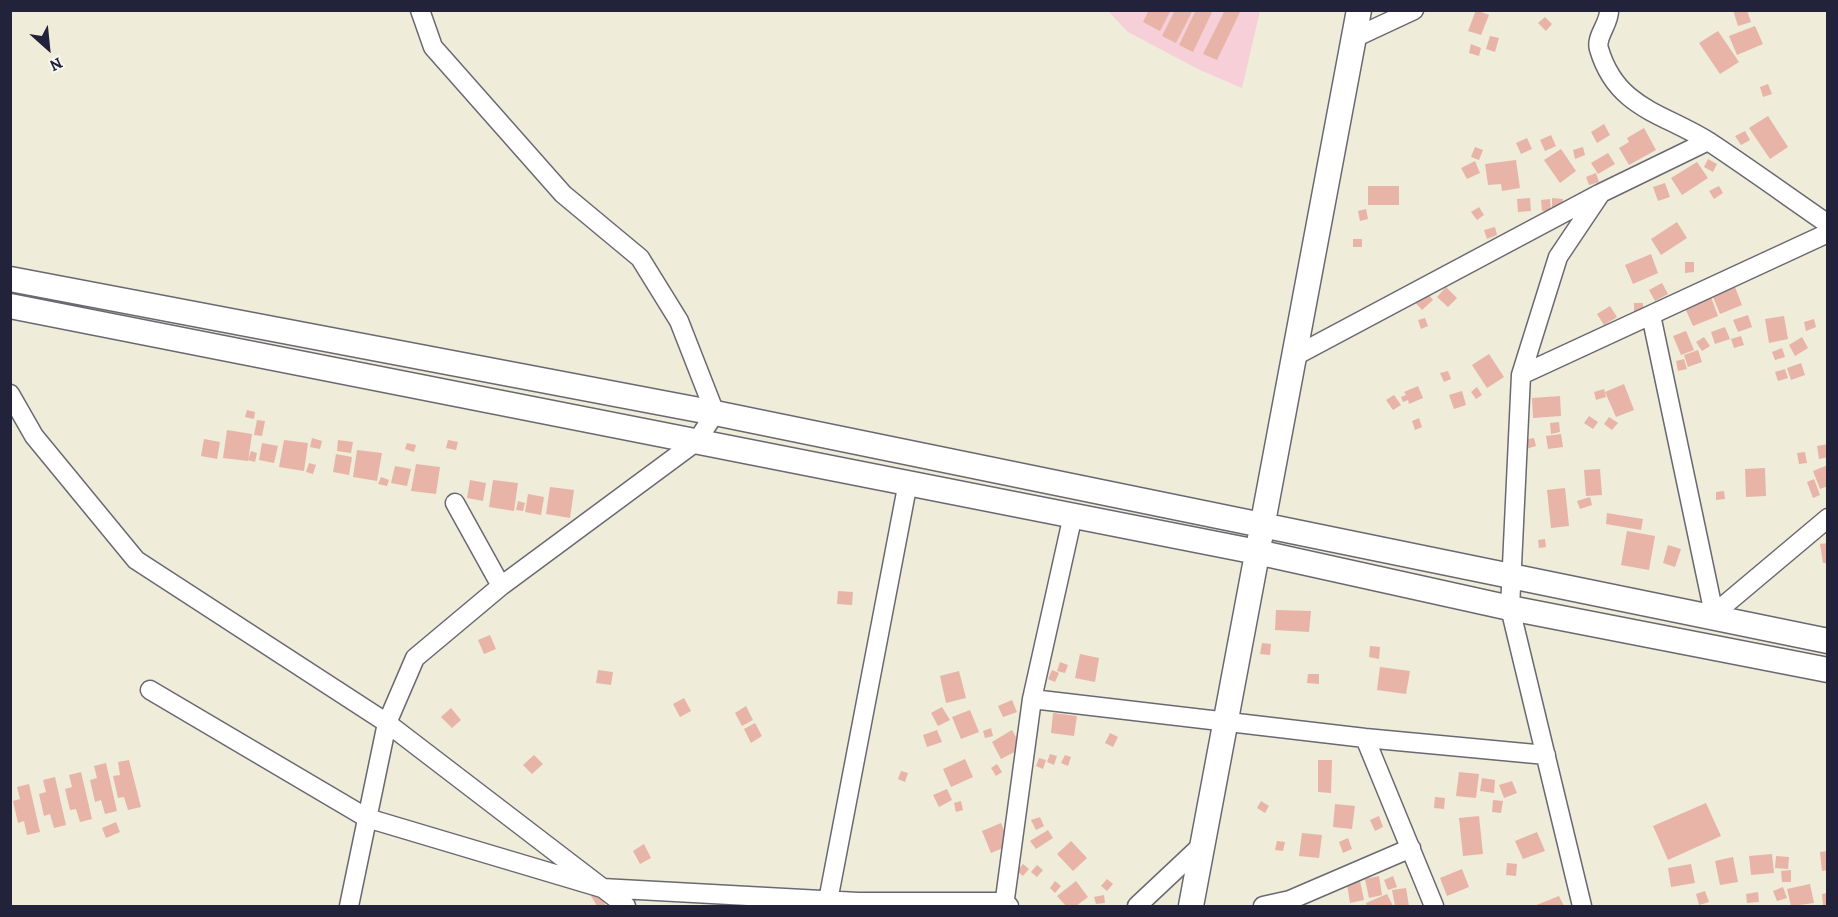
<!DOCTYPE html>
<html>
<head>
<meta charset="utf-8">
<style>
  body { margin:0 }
  #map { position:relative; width:1838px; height:917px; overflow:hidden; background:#efecd9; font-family:Alegreya,serif }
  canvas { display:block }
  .frame { position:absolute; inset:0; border:12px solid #22223b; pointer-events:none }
  .north { position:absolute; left:18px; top:18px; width:60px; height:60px; -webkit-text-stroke:4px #f6f6f2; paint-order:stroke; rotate:153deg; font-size:16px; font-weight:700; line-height:24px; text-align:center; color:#22223b }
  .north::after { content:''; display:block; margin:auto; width:21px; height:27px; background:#22223b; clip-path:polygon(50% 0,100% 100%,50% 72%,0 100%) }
</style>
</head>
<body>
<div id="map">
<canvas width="1838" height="917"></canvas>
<div class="frame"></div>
<div class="north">N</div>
</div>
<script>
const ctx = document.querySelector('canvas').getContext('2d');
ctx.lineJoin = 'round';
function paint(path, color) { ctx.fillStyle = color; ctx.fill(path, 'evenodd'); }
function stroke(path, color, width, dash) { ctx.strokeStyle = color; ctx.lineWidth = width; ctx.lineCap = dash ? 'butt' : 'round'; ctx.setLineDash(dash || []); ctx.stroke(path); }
paint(new Path2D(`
  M1108,11h152l-18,77 -42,-18 -72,-38z`), '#f6cfd8');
paint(new Path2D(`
  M1149,10h22l-11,21 -17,-9z
  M1175,10h18l-17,33 -14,-7z
  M1196,10h17l-20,42 -14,-7z
  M1225,10h16l-24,50 -14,-6z
  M1476,10l13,5 -8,20 -13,-4z
  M1733,10h14l4,12 -13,4z
  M1545,17l7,7 -6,7 -8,-8z
  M1755,26l8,18 -26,11 -8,-19z
  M1718,31l21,31 -19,12 -21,-31z
  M1490,36l9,2 -4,14 -9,-3z
  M1471,44l10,4 -2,8 -10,-3z
  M1768,84l4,10 -9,3 -3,-10z
  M1768,116l20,31 -18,12 -21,-31z
  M1604,124l6,11 -13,8 -6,-11z
  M1644,128l12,22 -27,15 -10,-17 10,-6 -2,-4z
  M1745,131l5,9 -9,5 -6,-9z
  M1551,135l5,11 -11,5 -5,-11z
  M1527,138l5,11 -11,5 -5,-11z
  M1475,147l8,3 -4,10 -8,-3z
  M1583,147l2,8 -10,4 -2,-9z
  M1561,149l15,22 -16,12 -16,-23z
  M1608,153l7,11 -17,10 -7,-11z
  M1708,159l9,5 -4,8 -9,-5z
  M1516,160l4,28 -18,3 -1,-7 -13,1 -3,-21z
  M1475,161l5,12 -13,6 -6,-11z
  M1697,162l11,16 -26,17 -11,-17z
  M1596,173l3,9 -10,3 -3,-8z
  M1665,183l5,14 -12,4 -5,-14z
  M1368,186h31v19h-31z
  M1719,186l4,7 -9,6 -5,-8z
  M1530,198l1,13 -13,1 -1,-13z
  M1552,198l11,1 -1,8h-10z
  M1550,199l1,11 -9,1 -1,-11z
  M1479,207l5,8 -7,5 -6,-8z
  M1366,209l2,10 -8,2 -2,-10z
  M1677,222l10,16 -26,17 -10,-16z
  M1495,227l2,8 -10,4 -3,-9z
  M1353,239h9v8h-9z
  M1651,254l7,19 -25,11 -8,-19z
  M1685,262h9v10l-9,1z
  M1662,283l6,11 -13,7 -6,-11z
  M1446,287l11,11 -9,9 -11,-10z
  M1735,287l7,18 -22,9 -7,-17z
  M1425,290l8,10 -11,10 -9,-10z
  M1711,297l7,19 -25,10 -8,-18z
  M1634,303h9v10l-9,1z
  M1610,306l7,11 -13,8 -7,-11z
  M1748,315l4,12 -14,5 -5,-12z
  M1784,316l4,23 -19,4 -4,-24z
  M1425,318l3,8 -7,3 -3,-9z
  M1814,319l2,8 -10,4 -2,-9z
  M1725,327l5,12 -15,5 -4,-12z
  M1686,331l8,19 -13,5 -8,-19z
  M1741,336l3,9 -10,3 -3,-9z
  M1704,337l6,9 -8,5 -6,-9z
  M1802,337l6,11 -13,8 -6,-11z
  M1782,348l3,9 -10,3 -3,-8z
  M1698,350l4,12 -14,5 -4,-12z
  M1489,354l15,23 -17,11 -15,-23z
  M1684,359l3,10 -9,2 -2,-10z
  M1801,363l4,12 -14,5 -4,-12z
  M1785,369l3,9 -10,3 -3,-9z
  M1448,371l3,8 -7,3 -4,-9z
  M1624,384l10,26 -18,7 -11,-25z
  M1418,386l5,12 -14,6 -1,-4 -5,2 -2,-5 5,-2 -2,-3z
  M1477,387l5,8 -6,4 -5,-7z
  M1604,389l2,8 -10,3 -2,-8z
  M1462,391l4,14 -12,4 -5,-14z
  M1394,395l7,10 -8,5 -7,-10z
  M1560,396l1,20 -28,2 -1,-20z
  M247,410l8,2 -1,7 -9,-2z
  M1589,416l9,6 -5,7 -9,-6z
  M1609,417l9,6 -6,7 -8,-6z
  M1419,418l3,9 -7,3 -3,-9z
  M257,420l8,1 -3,15 -8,-1z
  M1559,422l1,10 -9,2 -1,-11z
  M227,430l25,4 -4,27 -25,-3z
  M1561,434l2,13 -15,2 -2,-13z
  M312,438l10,3 -2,8 -10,-2z
  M1534,438l2,8 -10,3 -3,-9z
  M204,439l16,3 -3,17 -16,-3z
  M284,440l24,3 -4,28 -25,-4z
  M338,440l15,2 -2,11 -14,-2z
  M448,440l10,2 -2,8 -10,-2z
  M262,443l16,3 -4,17 -15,-3z
  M407,443l9,2 -2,7 -9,-3z
  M1828,444v13l-9,2 -2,-13z
  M357,450l25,3 -5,28 -24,-4z
  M251,451l6,2 -2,9 -7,-2z
  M1805,452l2,11 -8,1 -2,-11z
  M336,454l16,3 -3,18 -16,-3z
  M309,463l7,2 -3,9 -7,-2z
  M416,464l24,3 -4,27 -25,-3z
  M1828,465v21l-8,3 -7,-18z
  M395,466l16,3 -4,17 -16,-3z
  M1765,468l1,28 -20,1 -1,-28z
  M1600,469l2,26 -16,1 -2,-26z
  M381,477l8,3 -2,6 -9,-2z
  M1814,479l6,16 -7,3 -6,-16z
  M470,480l16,3 -3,18 -16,-3z
  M493,480l25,3 -4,28 -25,-4z
  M550,487l24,3 -4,28 -24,-4z
  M1565,488l4,38 -18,2 -4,-38z
  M1724,491l1,8 -9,1v-8z
  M528,494l16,3 -3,18 -16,-3z
  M1590,497l2,8 -12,4 -3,-8z
  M518,501l7,2 -2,8 -7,-1z
  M1607,513l36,6 -2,11 -35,-6z
  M1627,531l28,5 -6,34 -28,-5z
  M1545,539l1,8 -7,1 -1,-8z
  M1828,543v20h-5l-3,-19z
  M1668,545l13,4 -6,18 -12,-4z
  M838,591l15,1 -1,13 -15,-1z
  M1276,610l35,1 -2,21 -34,-2z
  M490,635l6,14 -12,5 -6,-14z
  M1262,643l9,1 -1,11 -10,-1z
  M1370,646l10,1 -1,12 -10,-2z
  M1080,654l19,4 -4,24 -20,-4z
  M1060,662l8,3 -3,8 -8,-2z
  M1380,667l30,4 -4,23 -29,-4z
  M598,670l15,2 -2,13 -15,-2z
  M1052,670l7,3 -4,9 -7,-3z
  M959,671l7,27 -20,5 -6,-27z
  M1308,674h11v10l-12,-1z
  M684,698l7,13 -11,6 -7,-13z
  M1012,700l5,12 -14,5 -5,-11z
  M746,706l7,14 -11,6 -7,-13z
  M942,707l8,13 -12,6 -7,-13z
  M451,708l10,12 -9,8 -11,-11z
  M970,710l9,22 -18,7 -9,-22z
  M1053,713l24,3 -3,20 -23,-3z
  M755,723l7,13 -11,7 -7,-14z
  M991,728l2,8 -8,2 -2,-7z
  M937,730l5,12 -15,5 -4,-12z
  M1012,730l10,18 -21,11 -9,-17z
  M1110,733l8,4 -5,10 -8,-4z
  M1050,754l7,2 -3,9 -7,-3z
  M534,755l9,9 -11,10 -9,-9z
  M1065,755l6,2 -3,9 -7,-3z
  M1039,758l7,2 -3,9 -7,-3z
  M965,759l8,18 -22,10 -8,-18z
  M129,760l12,47 -13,3 -4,-13 -6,1 -5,-22 7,-1 -2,-13z
  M1318,760h14l-1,33 -13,-1z
  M106,763l11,48 -12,3 -4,-14 -6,2 -5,-22 7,-2 -3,-12z
  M997,764l5,8 -6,4 -5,-8z
  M901,771l7,2 -3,9 -7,-3z
  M81,772l11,47 -12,3 -4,-13 -6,1 -5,-21 7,-2 -3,-12z
  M1459,772l20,2 -3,24 -20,-2z
  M55,777l11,48 -12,3 -4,-14 -6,2 -5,-22 7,-2 -3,-12z
  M1482,778l13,2 -1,13 -14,-2z
  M1512,781l5,12 -13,5 -5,-13z
  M29,784l11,48 -13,3 -3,-14 -6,2 -5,-22 7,-2 -3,-12z
  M947,789l5,11 -13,7 -6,-12z
  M1435,797l10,1 -1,11 -10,-1z
  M1493,800l10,1 -2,12 -9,-1z
  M961,801l2,9 -7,2 -2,-9z
  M1261,801l8,5 -4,7 -8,-5z
  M1706,803l15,33 -53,24 -15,-34z
  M1335,804l20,2 -3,23 -19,-2z
  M1379,816l4,11 -8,4 -5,-11z
  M1479,816l4,38 -20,2 -4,-38z
  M1040,817l4,9 -8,4 -5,-10z
  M116,822l4,10 -14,6 -4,-10z
  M1001,823l9,22 -19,8 -9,-22z
  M1048,830l5,8 -17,11 -6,-8z
  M1537,832l8,19 -22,8 -8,-18z
  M1302,833l20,2 -3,23 -20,-2z
  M1348,838l4,11 -9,4 -4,-11z
  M1071,841l16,17 -14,13 -16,-17z
  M1277,841l8,1 -2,9 -8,-1z
  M644,844l7,14 -11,6 -7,-13z
  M1828,851v19l-6,1 -2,-19z
  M1772,854l2,19 -23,2 -2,-19z
  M1776,856l13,1 -1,12 -13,-1z
  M1733,857l5,25 -18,3 -5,-24z
  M1507,863l10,1 -1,12 -10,-1z
  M1023,864l6,5 -6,7 -6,-5z
  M1691,864l4,19 -24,4 -3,-19z
  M1037,865l6,5 -6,7 -6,-5z
  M1462,869l7,18 -22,9 -7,-18z
  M1791,870v12h-9l-1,-11z
  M1379,876l3,19 -13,3 -4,-19z
  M1393,876l4,11 -9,3 -4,-10z
  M1107,879l6,5 -6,7 -6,-5z
  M1055,881l6,5 -6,7 -5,-5z
  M1076,881l12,16 -12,9h-10l-9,-10z
  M1360,881l4,19 -14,3 -3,-19z
  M1810,884l4,19 -23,3 -4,-17z
  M1783,887l4,11 -10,3 -4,-10z
  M1406,888l3,18h-14l-3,-16z
  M1705,891l4,11 -10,3 -3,-11z
  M598,892l8,14h-9l-6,-10z
  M1758,892l1,10 -12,1 -1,-9z
  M1828,893v12h-5l-1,-11z
  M1387,894l6,12h-26l-1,-3z
  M1104,895l1,8 -9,1 -2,-7z
  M1559,896l5,10h-30z`), '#e7b4a7');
const street = new Path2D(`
  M1609,10c1,13 -14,27 -10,39 18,61 66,64 112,94 39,26 78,54 117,81
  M1354,38l60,-28
  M1651,315l63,299
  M1295,356l304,-162
  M1521,375l307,-142
  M10,394l24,42 102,124 251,163 239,183
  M455,503l46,83
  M1709,618l119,-100
  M150,690l217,128 235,70 256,14h147l4,4
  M1032,699l41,-184
  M1365,738l69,168
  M349,906l38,-183 28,-65 86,-72 196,-145 18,-28 -36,-92 -39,-63 -77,-64 -130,-147 -13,-37
  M827,906l81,-424
  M1004,906l28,-207 333,39 181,17
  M1137,906l66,-62
  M1263,906l27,-6 121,-52
  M1582,906l-72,-298 11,-233 37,-118 43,-64 107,-52`);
const secondary = new Path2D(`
  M10,279l705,134 1113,228
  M10,306l1247,246 253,56 318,62
  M1191,906l168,-896`);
stroke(street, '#6a6972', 21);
stroke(secondary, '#6a6972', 27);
stroke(street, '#fff', 18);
stroke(secondary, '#fff', 24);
</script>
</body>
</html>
